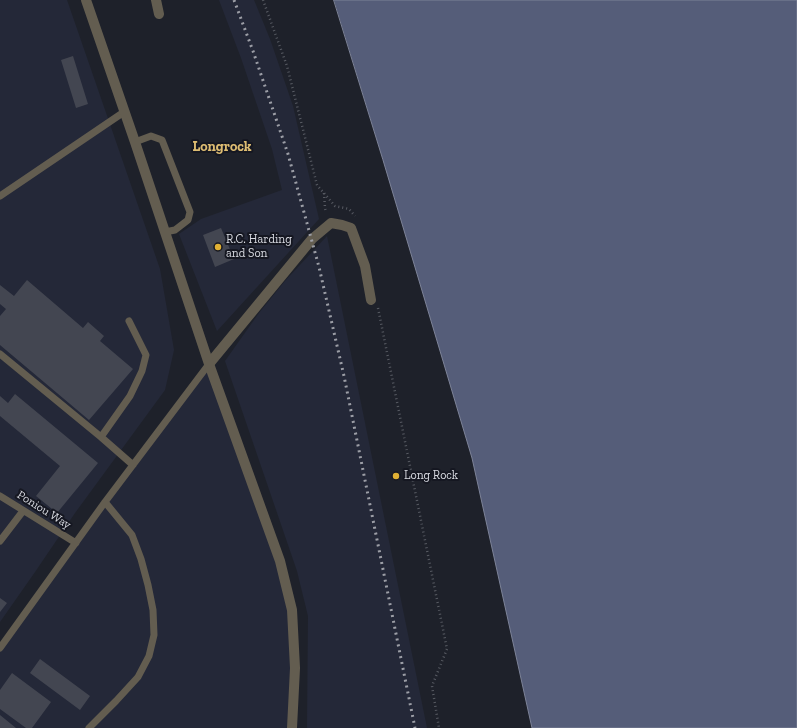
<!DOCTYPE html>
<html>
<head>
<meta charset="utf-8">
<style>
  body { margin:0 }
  canvas { display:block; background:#1e212a }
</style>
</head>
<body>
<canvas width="797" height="728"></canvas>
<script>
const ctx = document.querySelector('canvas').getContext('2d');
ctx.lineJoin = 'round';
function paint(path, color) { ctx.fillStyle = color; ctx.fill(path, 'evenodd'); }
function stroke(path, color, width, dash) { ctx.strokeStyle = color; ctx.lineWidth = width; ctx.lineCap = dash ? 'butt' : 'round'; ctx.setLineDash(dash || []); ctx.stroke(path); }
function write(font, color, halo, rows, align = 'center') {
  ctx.font = font + ' "Zilla Slab",serif'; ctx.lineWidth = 4; ctx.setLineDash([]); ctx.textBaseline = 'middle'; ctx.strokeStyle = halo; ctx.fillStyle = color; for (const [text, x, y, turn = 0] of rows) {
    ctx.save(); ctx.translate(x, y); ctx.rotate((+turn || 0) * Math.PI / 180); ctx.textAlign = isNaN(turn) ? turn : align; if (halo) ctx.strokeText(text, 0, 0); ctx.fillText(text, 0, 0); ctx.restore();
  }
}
paint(new Path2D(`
  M0,0h67l93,269 14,81 -9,40 -90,123 -40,59 -35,50z
  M219,0h35l16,39 23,67 26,113 -102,112 -38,-97 22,-15 81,-29 -10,-41 -31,-91z
  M327,236l100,492h-120l1,-112 -11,-45 -72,-210 34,-48 26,-32z
  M209,364l83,246v118h-292v-80z`), '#242838');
const water = new Path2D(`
  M334,0h463v728h-265l-60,-270 -89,-298z`);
paint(water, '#555d79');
stroke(water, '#7d8398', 1);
paint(new Path2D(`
  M73,56l15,48 -12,4 -15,-48z
  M221,228l13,31 -19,8 -12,-32z
  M27,280l56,48 5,-6 16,14 -4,5 33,28 -44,51 -89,-75v-29l6,-7 -6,-5v-19l14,11z
  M15,394l83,69 -41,50 -21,-17 24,-30 -60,-50v-20l8,7z
  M0,598l7,5 -7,9z
  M40,659l50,37 -10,14 -50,-37z
  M12,673l39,29 -19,26h-6l-26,-19v-19z
  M0,715l16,13h-16z`), '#434651');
stroke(new Path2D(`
  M263,0l24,66 30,119 18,21 14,3 6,7
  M324,193l1,15 1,4
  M378,308l69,341 -15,37 7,42`), '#575a62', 2.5, [1, 3]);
stroke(new Path2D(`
  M135,142l16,-6 11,4 28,72 -2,8 -13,10 -10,2
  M0,196l124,-84
  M0,354l101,83 32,28
  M101,437l29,-41 12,-25 4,-16 -17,-34
  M0,496l76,47
  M0,541l23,-30
  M0,648l105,-146 104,-138
  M89,728l27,-27 22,-24 11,-21 5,-21 -1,-25 -5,-25 -7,-26 -9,-24 -27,-33`), '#635d50', 7);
stroke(new Path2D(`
  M156,0l3,14
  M209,364l103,-125 19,-16 11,2 9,3 14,38 6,34`), '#635d50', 10);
stroke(new Path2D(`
  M86,0l49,142 74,222 71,197 12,49 3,58 -3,60`), '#635d50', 10);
stroke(new Path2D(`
  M234,0l19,51 35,103 31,113 25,109 71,352`), '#9c9ea6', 3, [2, 4]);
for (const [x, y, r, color] of [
  [218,247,4,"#e0b034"],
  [396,476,4,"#e0b034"]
]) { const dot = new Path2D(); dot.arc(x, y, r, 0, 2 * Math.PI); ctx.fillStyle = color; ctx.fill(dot); stroke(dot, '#151721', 1.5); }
write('12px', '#d9dbe2', '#151721', [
  ["R.C. Harding",226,240],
  ["and Son",226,254],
  ["Long Rock",404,476]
], 'left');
write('12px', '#d9dbe2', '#151721', [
  ["Poniou Way",44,510,32]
]);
write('bold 14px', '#ddbc72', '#151721', [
  ["Longrock",222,147]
]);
</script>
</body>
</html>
